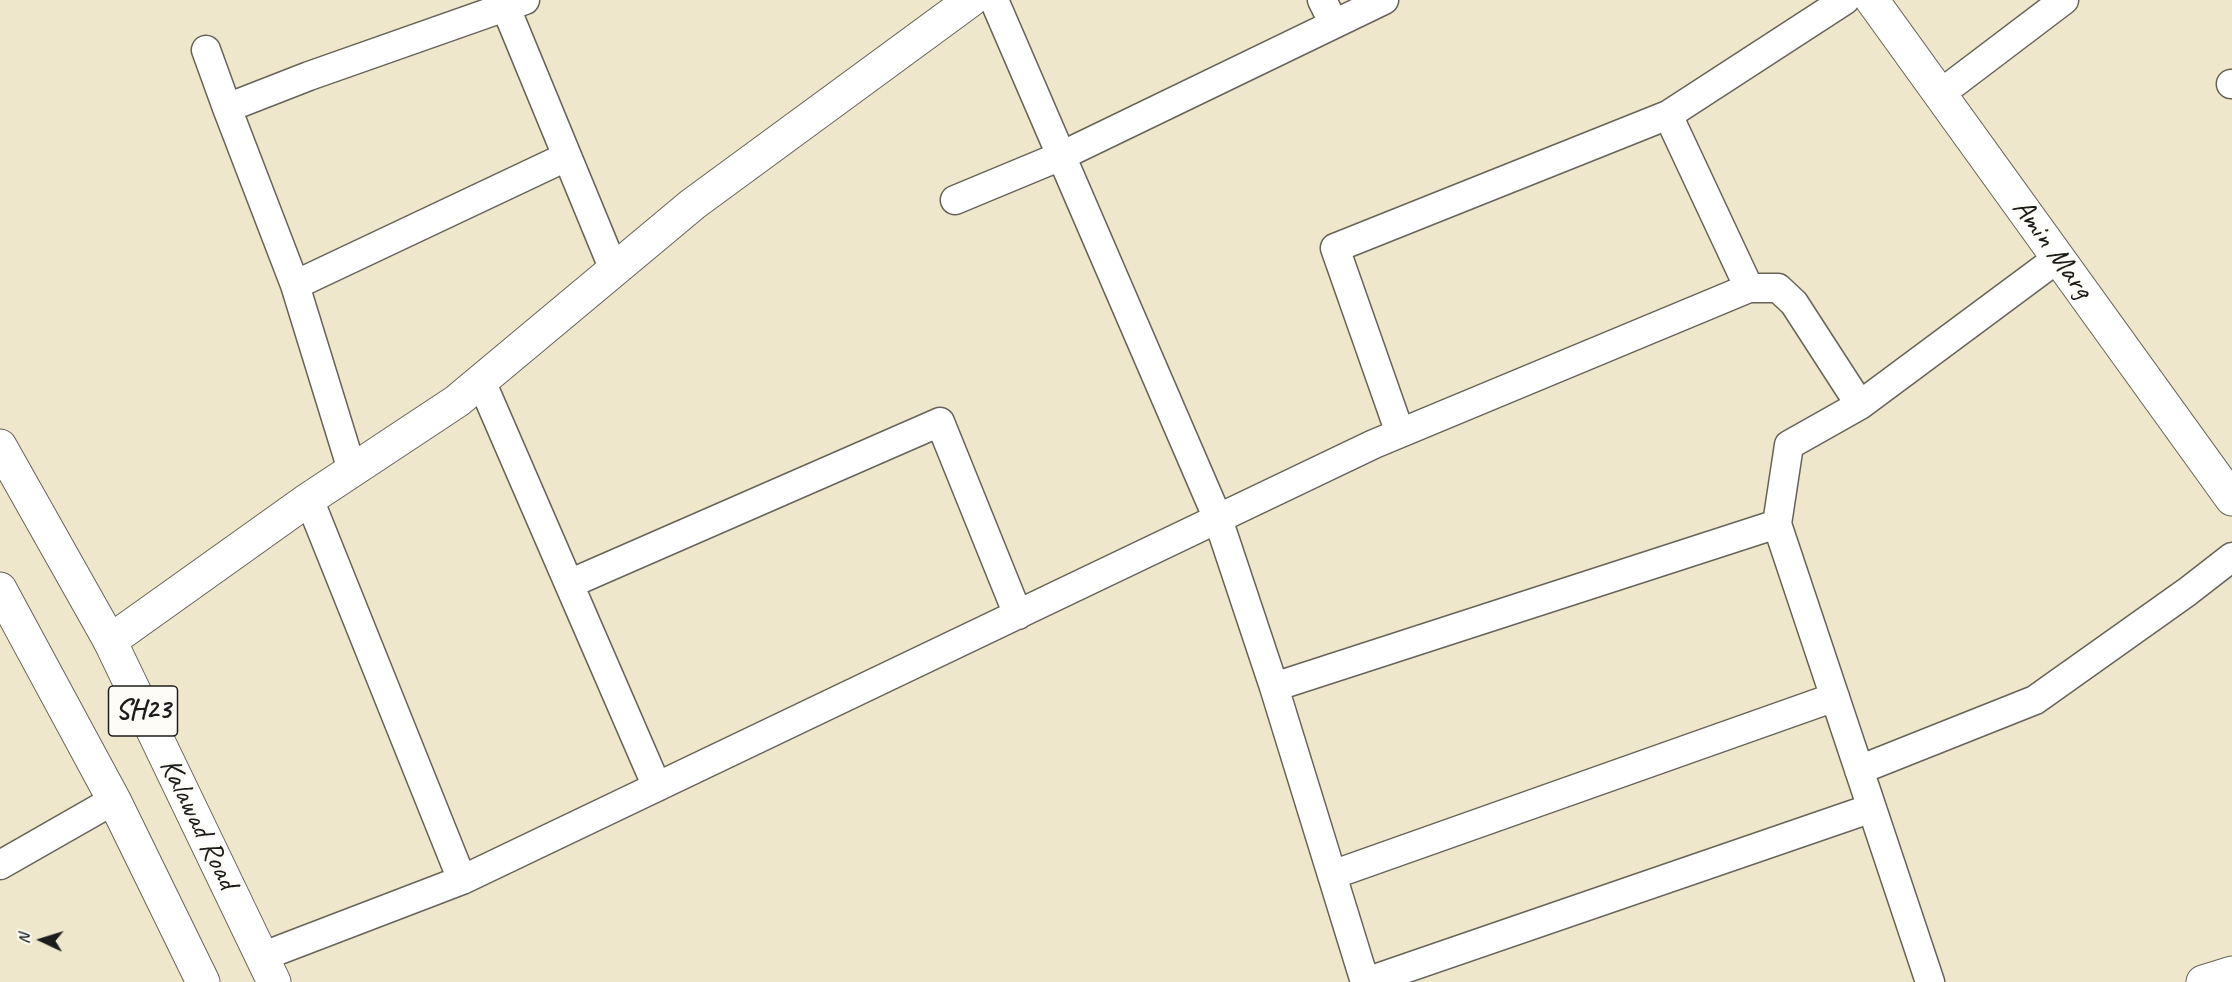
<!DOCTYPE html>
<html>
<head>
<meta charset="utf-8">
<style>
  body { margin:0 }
  #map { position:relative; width:2232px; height:982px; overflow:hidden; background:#efe7cb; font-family:Caveat,sans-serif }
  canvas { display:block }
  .north { position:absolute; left:12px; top:910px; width:60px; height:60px; -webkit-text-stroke:4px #fdfcf7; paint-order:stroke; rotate:274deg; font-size:16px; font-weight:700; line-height:24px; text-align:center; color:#1c1c1c }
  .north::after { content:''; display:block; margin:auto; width:21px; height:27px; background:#1c1c1c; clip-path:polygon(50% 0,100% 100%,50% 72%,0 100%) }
</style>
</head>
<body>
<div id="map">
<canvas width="2232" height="982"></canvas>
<div class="north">N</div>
</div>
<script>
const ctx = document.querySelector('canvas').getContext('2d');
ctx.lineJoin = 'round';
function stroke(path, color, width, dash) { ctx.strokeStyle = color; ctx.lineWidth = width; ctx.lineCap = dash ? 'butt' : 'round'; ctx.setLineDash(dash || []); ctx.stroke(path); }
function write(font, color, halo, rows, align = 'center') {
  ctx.font = font + ' Caveat,sans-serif'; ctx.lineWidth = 5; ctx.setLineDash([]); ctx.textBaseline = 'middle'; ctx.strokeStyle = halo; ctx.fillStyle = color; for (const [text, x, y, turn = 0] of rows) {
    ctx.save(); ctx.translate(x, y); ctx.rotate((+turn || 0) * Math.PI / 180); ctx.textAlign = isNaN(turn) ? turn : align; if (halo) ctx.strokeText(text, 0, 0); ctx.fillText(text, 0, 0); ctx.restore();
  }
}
const street = new Path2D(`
  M501,0l5,8 108,262
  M994,0l224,519 56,168 91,295
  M1322,0l12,24
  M206,50l21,58
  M2231,84h1
  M1940,94l124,-94
  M1668,115l81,173
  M955,200l106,-44 323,-156
  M295,285l271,-128
  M481,381l176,406
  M1860,405l-71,40 -12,79 153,458
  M1400,433l-65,-185 333,-133 177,-115
  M352,470l-57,-185 -68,-177 82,-32 216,-76
  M309,499l153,381
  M569,584l371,-162 78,193
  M1274,687l503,-163
  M1859,770l176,-70 152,-108 45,-35
  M0,865l114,-65
  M1332,875l503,-178
  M261,957l201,-77 912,-436 375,-156h29l16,15 66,102 198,-147
  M1366,982l506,-174`);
const secondary = new Path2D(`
  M1872,0l360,499
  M110,641l199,-142 148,-98 236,-197 278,-204
  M2203,982l29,-9`);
const primary = new Path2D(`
  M0,446l110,195 164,341
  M0,589l114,211 89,182`);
stroke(street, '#666359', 31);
stroke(secondary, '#666359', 35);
stroke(primary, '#666359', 35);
stroke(street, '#fff', 28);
stroke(secondary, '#fff', 33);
stroke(primary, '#fff', 33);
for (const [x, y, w] of [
  [143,711,69]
]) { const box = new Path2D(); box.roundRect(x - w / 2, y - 25, w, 50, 4.5); ctx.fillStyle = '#fdfcf7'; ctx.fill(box); stroke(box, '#1c1c1c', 1.5); }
write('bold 28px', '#1c1c1c', null, [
  ["SH23",143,711]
]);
write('30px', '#1c1c1c', '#fdfcf7', [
  ["Amin Marg",2052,249,54],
  ["Kalawad Road",198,824,64]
]);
</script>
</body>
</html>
